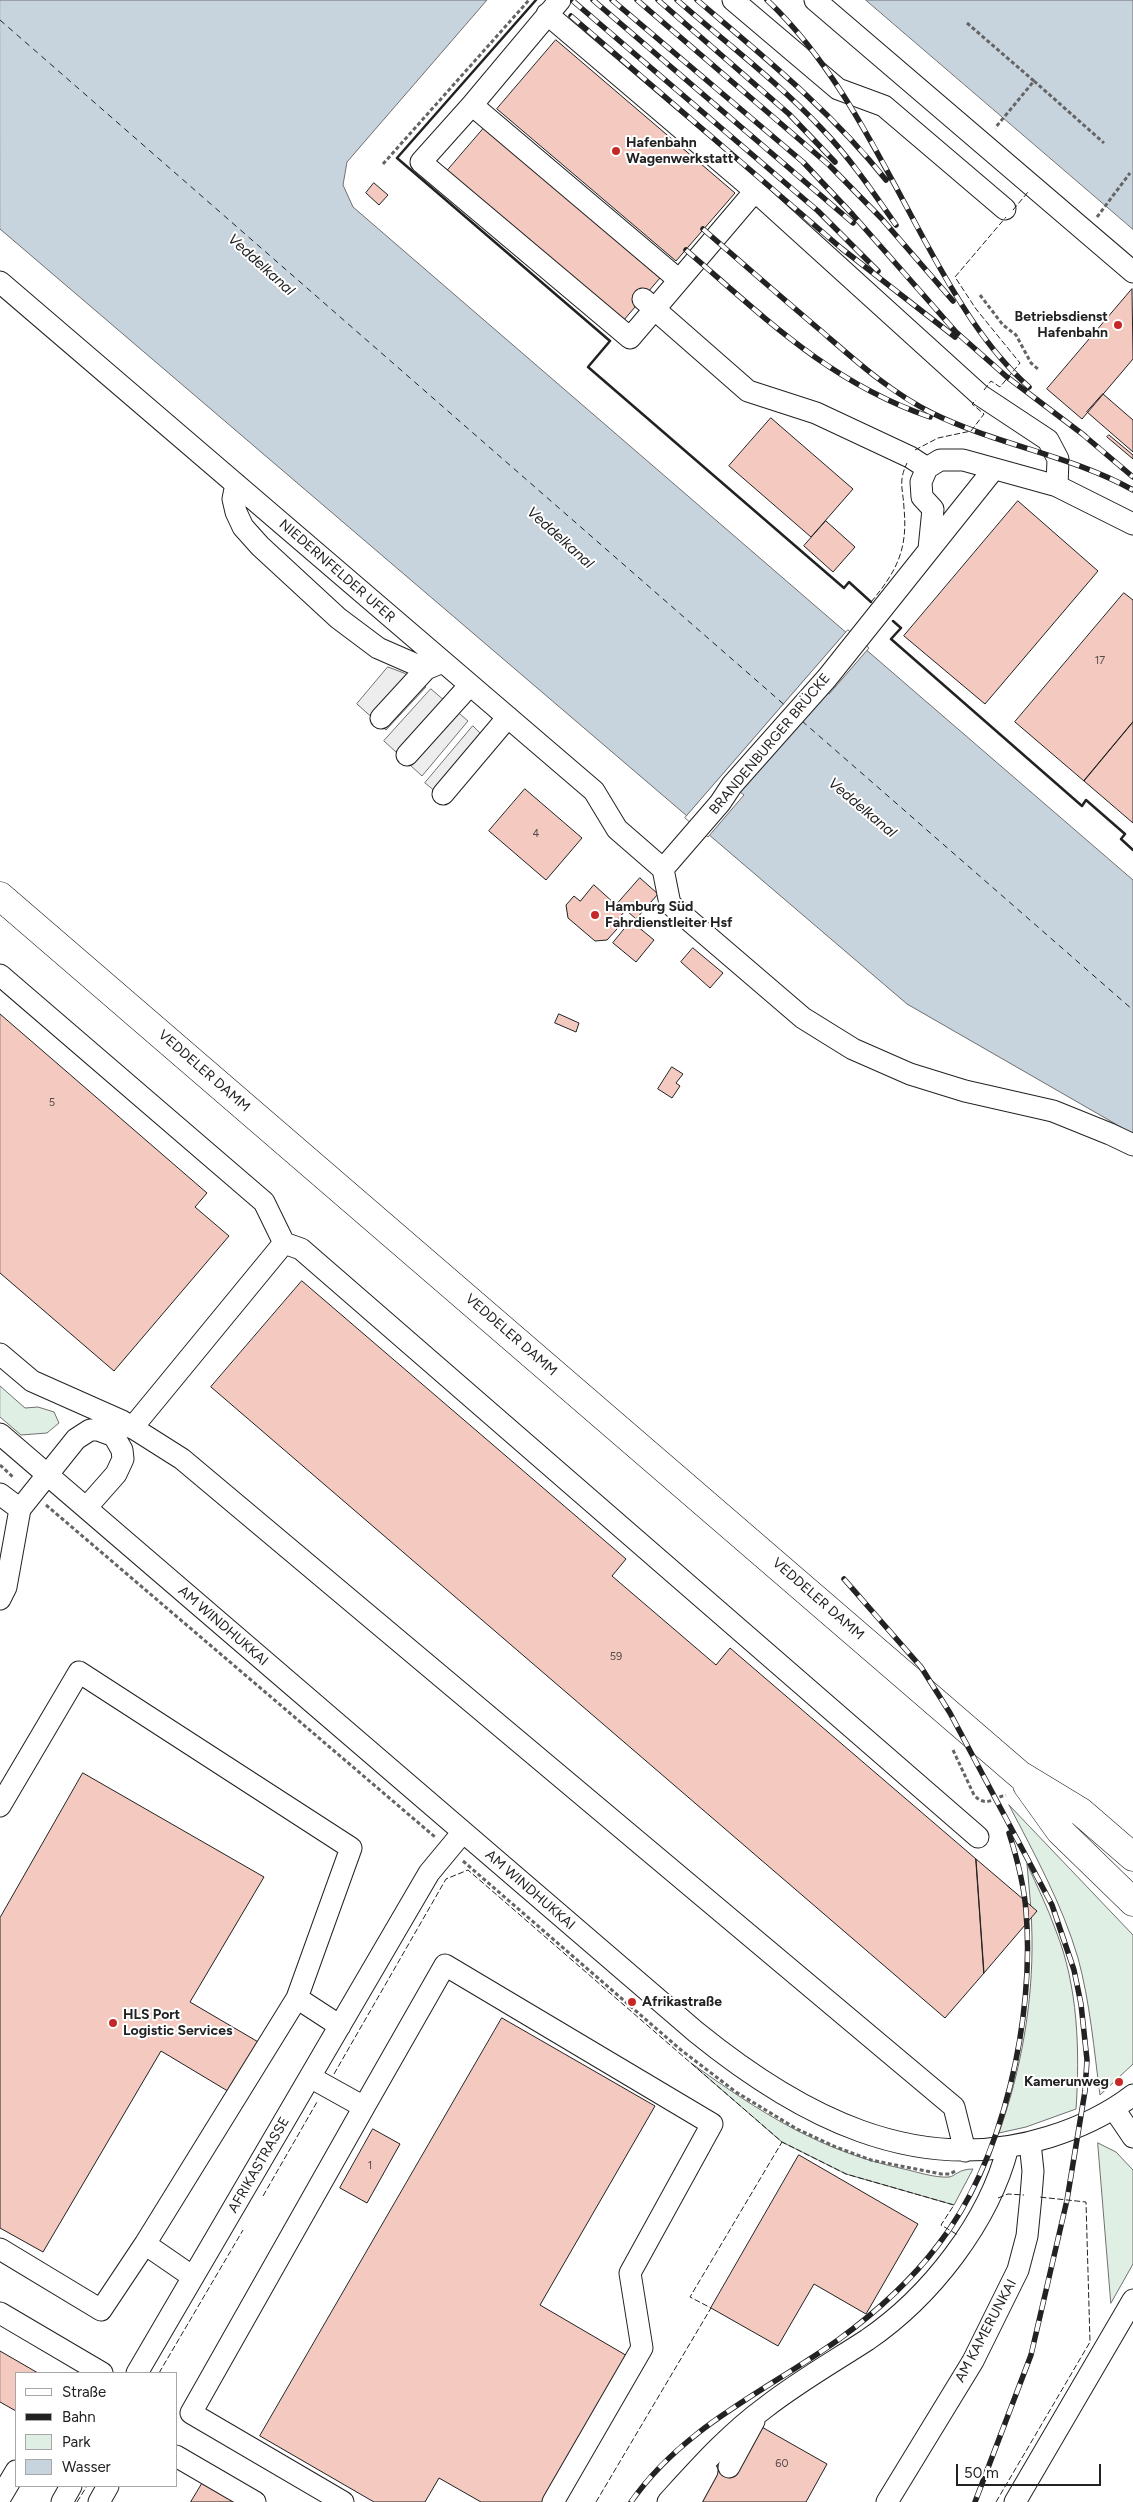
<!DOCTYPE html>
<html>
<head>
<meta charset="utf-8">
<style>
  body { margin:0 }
  #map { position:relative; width:1133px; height:2502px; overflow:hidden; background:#fff; font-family:Figtree,sans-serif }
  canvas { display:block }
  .legend { position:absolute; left:15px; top:2372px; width:162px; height:115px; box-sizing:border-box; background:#fff; border:1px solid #a7a7a7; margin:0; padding:6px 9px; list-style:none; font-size:15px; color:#222 }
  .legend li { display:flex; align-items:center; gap:10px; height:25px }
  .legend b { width:25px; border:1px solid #a7a7a7 }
  .scale { position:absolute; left:956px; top:2464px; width:145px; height:22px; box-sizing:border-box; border:2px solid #222; border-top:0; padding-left:6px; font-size:15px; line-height:18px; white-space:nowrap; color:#222; -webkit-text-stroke:4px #fff; paint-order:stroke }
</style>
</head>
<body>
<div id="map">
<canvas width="1133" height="2502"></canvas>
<ul class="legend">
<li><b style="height:6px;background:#fff"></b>Straße</li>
<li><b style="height:6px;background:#222"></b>Bahn</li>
<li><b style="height:14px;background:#e0efe3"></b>Park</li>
<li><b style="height:14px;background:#c7d3dd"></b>Wasser</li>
</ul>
<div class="scale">50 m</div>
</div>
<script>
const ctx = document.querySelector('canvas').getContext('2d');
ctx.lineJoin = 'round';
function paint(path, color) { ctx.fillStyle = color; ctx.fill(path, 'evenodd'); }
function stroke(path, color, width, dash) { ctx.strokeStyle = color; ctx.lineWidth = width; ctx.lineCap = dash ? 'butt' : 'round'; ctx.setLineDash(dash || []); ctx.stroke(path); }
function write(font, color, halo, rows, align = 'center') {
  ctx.font = font + ' Figtree,sans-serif'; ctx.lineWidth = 4; ctx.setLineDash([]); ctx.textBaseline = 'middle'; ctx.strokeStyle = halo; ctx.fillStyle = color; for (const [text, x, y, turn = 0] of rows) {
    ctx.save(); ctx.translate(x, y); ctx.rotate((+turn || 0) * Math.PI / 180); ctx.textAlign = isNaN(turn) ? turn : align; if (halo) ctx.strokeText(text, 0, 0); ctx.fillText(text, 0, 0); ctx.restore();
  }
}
const green = new Path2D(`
  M0,1386l25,22 13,-1 16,5 5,11 -12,10 -26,2 -21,-18z
  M1009,1805l124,130v129l-33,31c-6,-45 -10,-93 -22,-137 -16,-54 -43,-103 -69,-153z
  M1027,1864c10,22 21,44 29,67 22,55 24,120 20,178l-50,18 -27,6c22,-63 34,-129 33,-196 0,-24 -3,-49 -5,-73z
  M691,2063c69,49 128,88 213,106 13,3 31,9 45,8 7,-1 9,-8 24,-8l-19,36 -108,-31 -64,-32z
  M1098,2143l18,9 17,18v94l-22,39z`);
paint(green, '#e0efe3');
stroke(green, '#6f6f6f', 1);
const parking = new Path2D(`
  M388,667l16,6 22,14 -40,43 -29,-26z
  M431,689l37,32 -46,55 -38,-35z
  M473,726l10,10 -47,56 -11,-9z`);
paint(parking, '#ededed');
stroke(parking, '#6f6f6f', 1);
const water = new Path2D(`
  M0,0h487l-140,162 -4,23 10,22 780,673v254l-226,-130 -907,-775z
  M866,0h267v229z`);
paint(water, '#c7d3dd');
stroke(water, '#6f6f6f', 1);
const pier = new Path2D(`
  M848,630l21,18 -40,46 -6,-5 -87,100 8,6 -36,42 -23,-19z`);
paint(pier, '#fff');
stroke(pier, '#6f6f6f', 1);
stroke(new Path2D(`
  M0,20l788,688
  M802,721l331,289`), '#222', 1, [6, 5]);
const building = new Path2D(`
  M556,40l179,153 -59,68 -179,-152z
  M484,128l176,150 -37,43 -176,-150z
  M374,183l14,12 -9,10 -13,-12z
  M1132,289l1,70 -51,60 -35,-30z
  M1103,394l30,26v32l-46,-40z
  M771,418l82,71 -42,48 -82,-71z
  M1109,435l24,20v4l-26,-22z
  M1018,501l80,70 -113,133 -81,-68z
  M826,521l29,26 -22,25 -29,-26z
  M1124,593l9,7v122l-49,59 -69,-59z
  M1133,722v101l-49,-42z
  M525,789l57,49 -36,42 -57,-49z
  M640,878l18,16 -22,25 -18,-16z
  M594,885l30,27 -12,14 5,3 -10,11 -12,1 -27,-23 -2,-13 8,-9 6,5z
  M631,921l23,19 -18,22 -23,-19z
  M693,948l30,25 -13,15 -29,-26z
  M0,1014l207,179 -12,14 34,29 -115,135 -114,-98z
  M559,1014l20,9 -3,9 -21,-9z
  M672,1067l11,7 -7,9 4,3 -8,12 -14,-9z
  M302,1281l324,278 -14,17 104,89 14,-17 246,211 8,114 -39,45 -734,-631z
  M83,1773l181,104 -74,125 70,41 -29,50 -70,-42 -118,201 -43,-24v-310z
  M976,1859l61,52 -53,62z
  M502,2018l153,88 -115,199 89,52 -84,145h-64l-42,-24 -14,24h-51l-114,-66z
  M373,2129l27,15 -33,59 -27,-15z
  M799,2155l119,69 -52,90 -52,-30 -36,62 -67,-38z
  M0,2351l38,22h-22v38l-16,-9z
  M760,2426l67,38 -21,38h-106l22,-39z
  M206,2477l43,25h-58z`);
paint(building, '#f3c9c0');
stroke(building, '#222', 1);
const minor = new Path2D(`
  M560,0l-88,105 207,175
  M733,0l105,89 46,17 121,103
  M815,0l318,272
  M547,14l208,177 225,204 68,45 10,19 -1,27
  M472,105l-51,57 209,176 125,-147
  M0,282l594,509 23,38 46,40
  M643,299l105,92 68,22 94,44 17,11
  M236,484l-3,15 3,13 7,15 17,19 78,72 40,30 48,21
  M929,549l4,-40 -11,-12 -1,-15 6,-14 13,-8h23l94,26 76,38
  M381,718l45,-49 12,-5
  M407,755l63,-70
  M443,794l65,-77
  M663,869l7,35 133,114 50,31 57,25 55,17 88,20 57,23 23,11
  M663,869l57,-66 12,-18 95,-107 166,-208
  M0,975l264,227 20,41
  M0,1354l32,27 90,40 60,38 772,648 11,44
  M132,1428l152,-185 17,6 677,588
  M0,1434l696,598c101,82 220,147 353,105 32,-10 58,-22 84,-42
  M0,1494l20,15
  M0,1599l6,-12 14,-78 56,-70 14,-9h8l16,6 8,14 1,9 -7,15 -30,34
  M0,1806l79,-134 272,176 -54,150 -152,246 -44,66 -101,-61
  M297,1998l43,28
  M310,2077l54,30 -173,306 152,89
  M364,2107l81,-142 267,159 -82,149 12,75 -89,154
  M1114,2109l19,28
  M145,2244l48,33
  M0,2313l102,60
  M137,2373l292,-500 34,-41
  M176,2456l79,46
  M729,2467l25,-46
  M0,2498l16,-27
  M62,2502l9,-16
  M99,2502l9,-16
  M668,2502c31,-34 61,-68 98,-95 32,-25 67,-45 101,-67 63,-43 122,-118 141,-193
  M690,2502l17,-31
  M887,2502l86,-141 45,-91 9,-34 4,-40 2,-25 -3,-28
  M1015,2502l118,-202`);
const major = new Path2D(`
  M0,896l1020,879 61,37 52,45
  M1027,1785l33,46 73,71`);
stroke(minor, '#222', 23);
stroke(major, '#222', 29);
stroke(new Path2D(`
  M967,23l67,58 -39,47
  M1034,81l70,62
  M383,164l146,-164
  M1097,217l33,-44
  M980,295l23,30 13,10 15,28 7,6
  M0,1465l13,12
  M46,1505l389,332
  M953,1750l21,45c12,13 19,3 32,0
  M463,1861l218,189 55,42 61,37 39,18 35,13 70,14h9l7,-4`), '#646464', 3, [4, 2.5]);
stroke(minor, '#fff', 21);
stroke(major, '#fff', 28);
const rail = new Path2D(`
  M593,0l260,223
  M612,0l191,162 50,53 103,117 51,45 78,59
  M637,0l192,165 52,53 72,83
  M658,0l131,114 46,48
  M677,0c48,42 101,82 145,129 28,29 51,63 74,96
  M697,0c67,57 134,111 189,180
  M767,0c70,66 113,159 159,243 28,51 59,105 103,144
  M573,1l245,210 60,60
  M571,16l270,232 114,89
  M703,229c39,34 78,68 117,101 36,31 70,62 112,83 65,32 138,42 201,77
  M686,250c79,68 143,132 244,167
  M1080,432l53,45
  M844,1579l77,88 29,46 102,192 22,65 7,34 6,56 -2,31 -18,109 -36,155 -56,147
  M631,2502c52,-75 135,-111 207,-162 37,-27 72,-58 100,-95 66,-85 97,-228 88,-334 -2,-26 -9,-53 -17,-78`);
stroke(rail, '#222', 5.5);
stroke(rail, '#fff', 4, [11]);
stroke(new Path2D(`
  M1013,210l15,-18
  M984,390l7,-9 9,6 20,-24 -44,-54 -21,-32 51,-60
  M915,450l23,-12 33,-7 13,-17 -12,-10 4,-4
  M871,602c26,-31 37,-53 33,-94 -1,-20 -6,-26 3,-45
  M334,2074l112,-195 22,-9 314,272 64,32 108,31 -13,20 17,10
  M263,2196l54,-94
  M998,2198l10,-4 16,1
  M159,2373l84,-143
  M77,2502l10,-16
  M596,2502l115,-194 -21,-11 92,-155
  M996,2502l94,-160 -4,-140 -47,-5`), '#222', 1, [6, 2.5]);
stroke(new Path2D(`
  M536,0l-139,158 213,183 -22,26 256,221 5,-6 22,20
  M893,621l8,7 -10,11 191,167 4,-6 39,34 -4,5 12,11`), '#222', 2.5);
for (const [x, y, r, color] of [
  [616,151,5,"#c62828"],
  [1118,325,5,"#c62828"],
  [595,915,5,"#c62828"],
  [632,2002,5,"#c62828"],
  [113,2023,5,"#c62828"],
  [1119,2082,5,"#c62828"]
]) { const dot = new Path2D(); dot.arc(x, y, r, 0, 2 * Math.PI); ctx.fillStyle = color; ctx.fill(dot); stroke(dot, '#fff', 2); }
write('11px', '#564c4a', null, [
  ["17",1100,661],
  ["4",536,834],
  ["5",52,1103],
  ["59",616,1657],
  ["1",370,2166],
  ["60",782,2464]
]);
write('bold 14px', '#222', '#fff', [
  ["Hafenbahn",626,143],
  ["Wagenwerkstatt",626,159],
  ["Betriebsdienst",1108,317,"right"],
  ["Hafenbahn",1108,333,"right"],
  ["Hamburg Süd",605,907],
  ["Fahrdienstleiter Hsf",605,923],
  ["Afrikastraße",642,2002],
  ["HLS Port",123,2015],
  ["Logistic Services",123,2031],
  ["Kamerunweg",1109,2082,"right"]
], 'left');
write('14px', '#222', '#fff', [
  ["NIEDERNFELDER UFER",337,571,41],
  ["BRANDENBURGER BRÜCKE",770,744,-50],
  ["VEDDELER DAMM",204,1071,41],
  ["VEDDELER DAMM",511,1335,41],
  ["VEDDELER DAMM",818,1599,41],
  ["AM WINDHUKKAI",223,1626,41],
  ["AM WINDHUKKAI",530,1890,41],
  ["AFRIKASTRASSE",259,2165,-60],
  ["AM KAMERUNKAI",986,2331,-62]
]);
write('italic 15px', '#222', '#fff', [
  ["Veddelkanal",261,265,42],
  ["Veddelkanal",560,538,42],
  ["Veddelkanal",862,808,40]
]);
</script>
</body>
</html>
